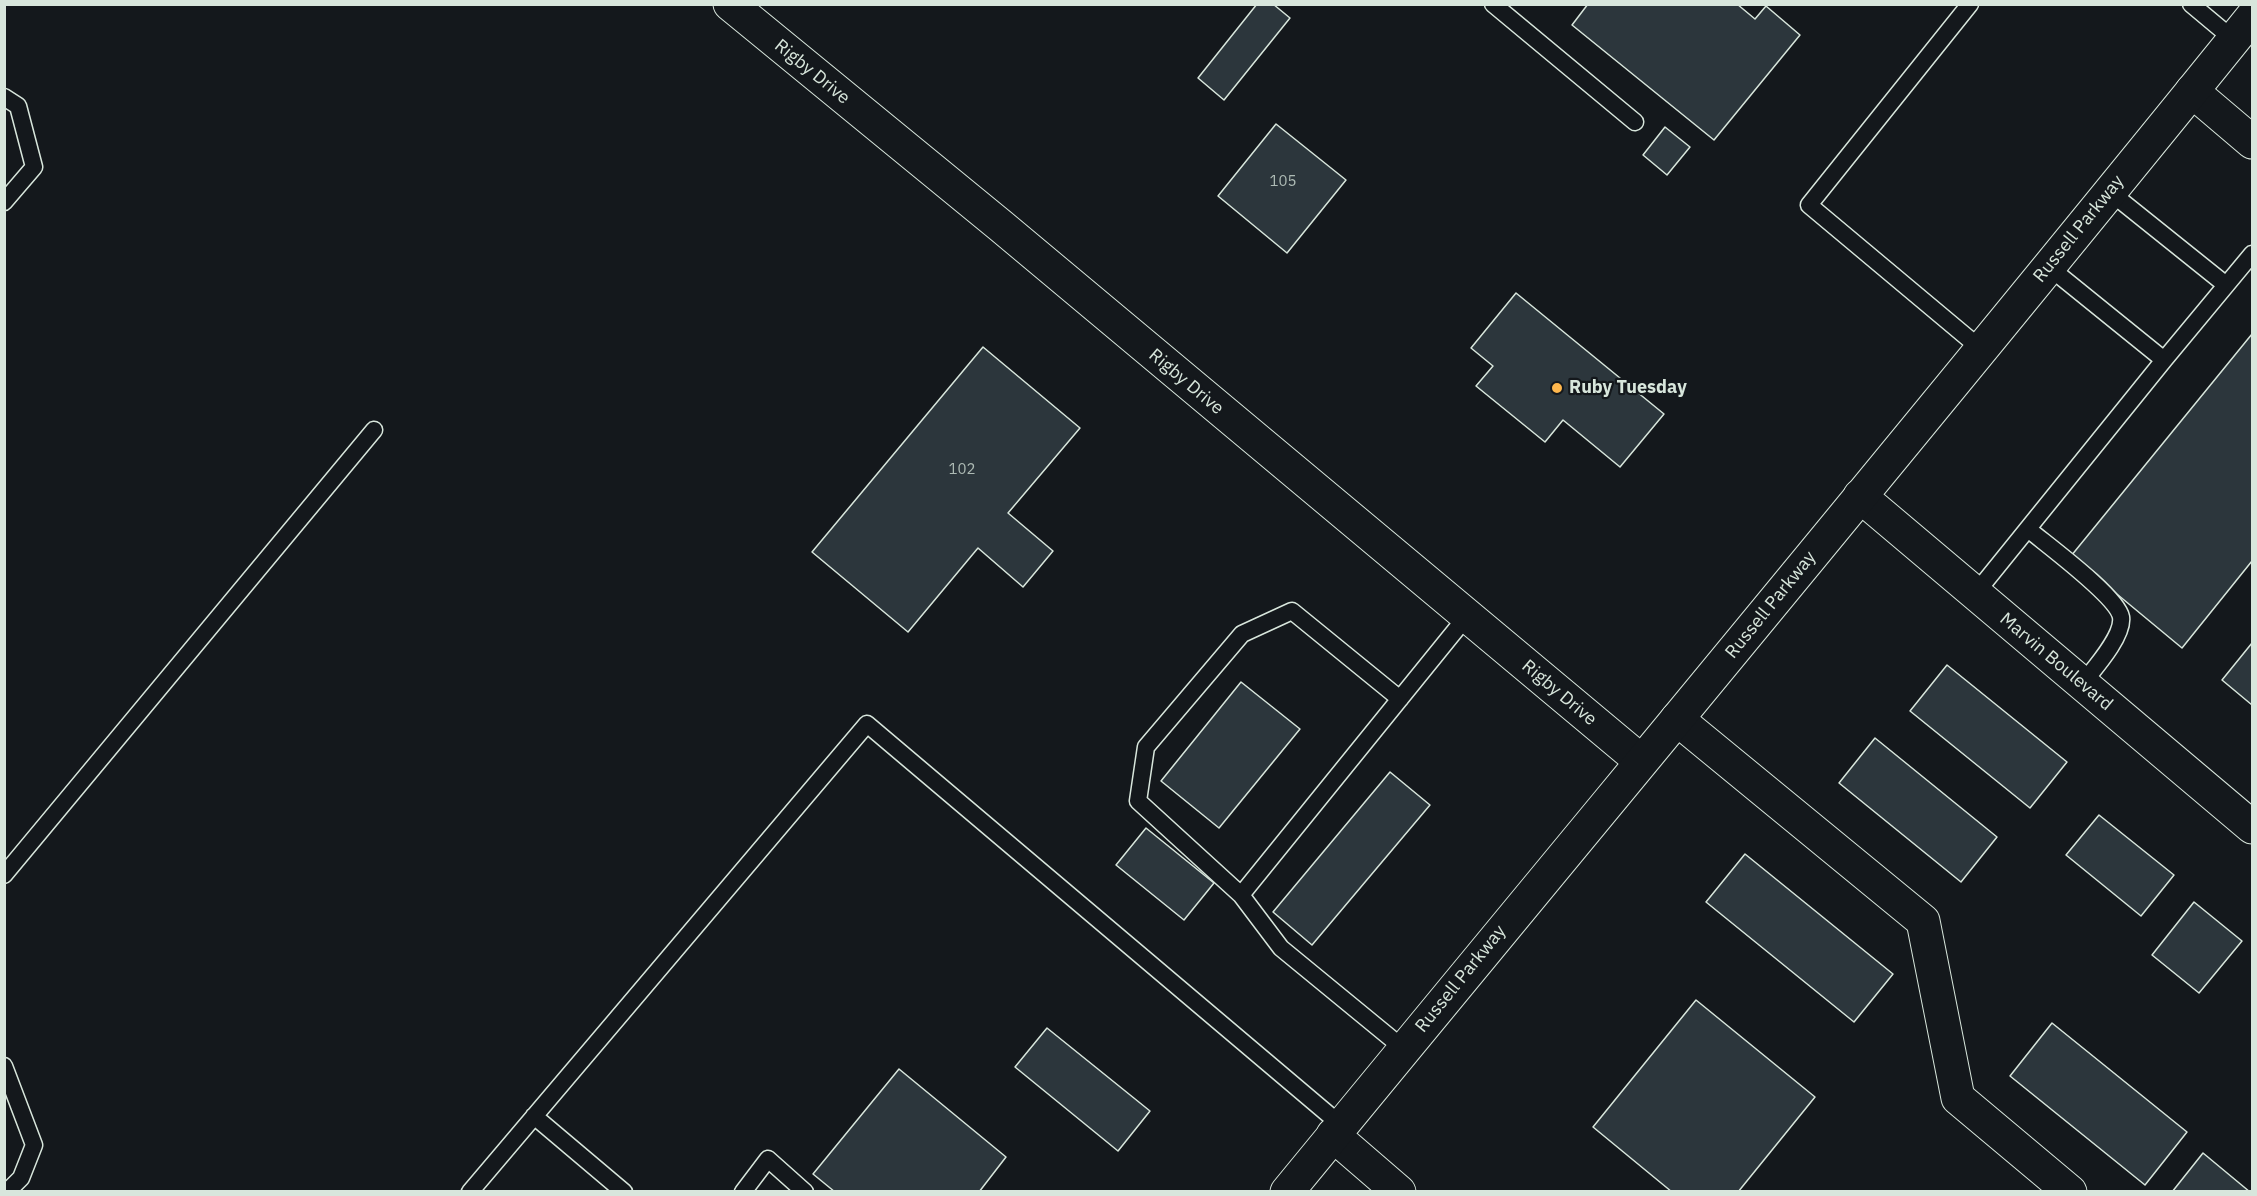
<!DOCTYPE html>
<html>
<head>
<meta charset="utf-8">
<style>
  body { margin:0 }
  #map { position:relative; width:2257px; height:1196px; overflow:hidden; background:#14181c; font-family:"IBM Plex Sans",sans-serif }
  canvas { display:block }
  .frame { position:absolute; inset:0; border:6px solid #d8e6dc; pointer-events:none }
</style>
</head>
<body>
<div id="map">
<canvas width="2257" height="1196"></canvas>
<div class="frame"></div>
</div>
<script>
const ctx = document.querySelector('canvas').getContext('2d');
ctx.lineJoin = 'round';
function paint(path, color) { ctx.fillStyle = color; ctx.fill(path, 'evenodd'); }
function stroke(path, color, width, dash) { ctx.strokeStyle = color; ctx.lineWidth = width; ctx.lineCap = dash ? 'butt' : 'round'; ctx.setLineDash(dash || []); ctx.stroke(path); }
function write(font, color, halo, rows, align = 'center') {
  ctx.font = font + ' "IBM Plex Sans",sans-serif'; ctx.lineWidth = 4.5; ctx.setLineDash([]); ctx.textBaseline = 'middle'; ctx.strokeStyle = halo; ctx.fillStyle = color; for (const [text, x, y, turn = 0] of rows) {
    ctx.save(); ctx.translate(x, y); ctx.rotate((+turn || 0) * Math.PI / 180); ctx.textAlign = isNaN(turn) ? turn : align; if (halo) ctx.strokeText(text, 0, 0); ctx.fillText(text, 0, 0); ctx.restore();
  }
}
const building = new Path2D(`
  M1257,4h16l17,14 -66,82 -26,-22z
  M1588,4h149l18,15 11,-13 34,29 -86,105 -142,-115z
  M1276,124l70,56 -59,73 -69,-57z
  M1665,127l25,20 -23,28 -24,-20z
  M1516,293l148,121 -44,53 -57,-47 -18,22 -69,-56 17,-20 -22,-18z
  M2252,334v227l-70,87 -111,-92z
  M983,347l97,81 -72,85 45,38 -30,36 -45,-39 -70,84 -96,-80z
  M2252,643v62l-30,-25z
  M1947,665l120,97 -37,46 -120,-97z
  M1241,682l59,47 -81,99 -58,-47z
  M1875,738l122,99 -36,45 -122,-99z
  M1390,772l40,33 -118,140 -39,-33z
  M2099,815l75,60 -33,41 -75,-61z
  M1146,828l68,55 -30,37 -68,-55z
  M1745,854l148,120 -39,48 -148,-120z
  M2194,902l48,39 -43,52 -47,-38z
  M1696,1000l119,97 -77,95h-66l-79,-65z
  M2052,1023l135,109 -42,53 -135,-109z
  M1047,1028l103,83 -32,40 -103,-84z
  M899,1069l107,88 -27,35h-144l-22,-18z
  M2203,1153l47,39h-78z`);
paint(building, '#2c363c');
stroke(building, '#d8e6dc', 1.5);
const lane = new Path2D(`
  M1493,4l142,118
  M1970,4l-161,201 172,144
  M2191,4l43,36
  M4,97l14,9 16,61 -30,35
  M2110,192l116,93
  M2049,267l115,93
  M2028,529c19,16 89,67 93,88 3,19 -28,53 -39,67
  M1975,594l189,-234 88,-106
  M1400,699l-108,-88 -50,23 -96,113 -8,54 103,94 226,-279
  M4,875l370,-445
  M1241,895l40,53 123,101
  M4,1066l30,79 -13,33 -14,14
  M534,1116l90,76
  M470,1192l397,-468 474,401
  M743,1192l25,-33 37,33`);
const street = new Path2D(`
  M730,4l271,222 640,535
  M2192,91l60,51
  M1860,496l392,331
  M1677,719l246,202 35,177 112,94
  M1333,1135l66,57`);
const primary = new Path2D(`
  M1287,1192c322,-392 647,-781 965,-1175`);
stroke(lane, '#d8e6dc', 19);
stroke(street, '#d8e6dc', 35);
stroke(primary, '#d8e6dc', 35);
stroke(lane, '#14181c', 16);
stroke(street, '#14181c', 33);
stroke(primary, '#14181c', 33);
for (const [x, y, r, color] of [
  [1557,388,6,"#ffb74d"]
]) { const dot = new Path2D(); dot.arc(x, y, r, 0, 2 * Math.PI); ctx.fillStyle = color; ctx.fill(dot); stroke(dot, '#14181c', 2); }
write('15px', '#adbab4', null, [
  ["105",1283,182],
  ["102",962,470]
]);
write('18px', '#d8e6dc', '#14181c', [
  ["Rigby Drive",812,72,39],
  ["Russell Parkway",2079,229,-51],
  ["Rigby Drive",1186,382,40],
  ["Russell Parkway",1771,605,-51],
  ["Marvin Boulevard",2056,662,40],
  ["Rigby Drive",1559,693,40],
  ["Russell Parkway",1461,979,-51]
]);
write('bold 18px', '#d8e6dc', '#14181c', [
  ["Ruby Tuesday",1569,388]
], 'left');
</script>
</body>
</html>
